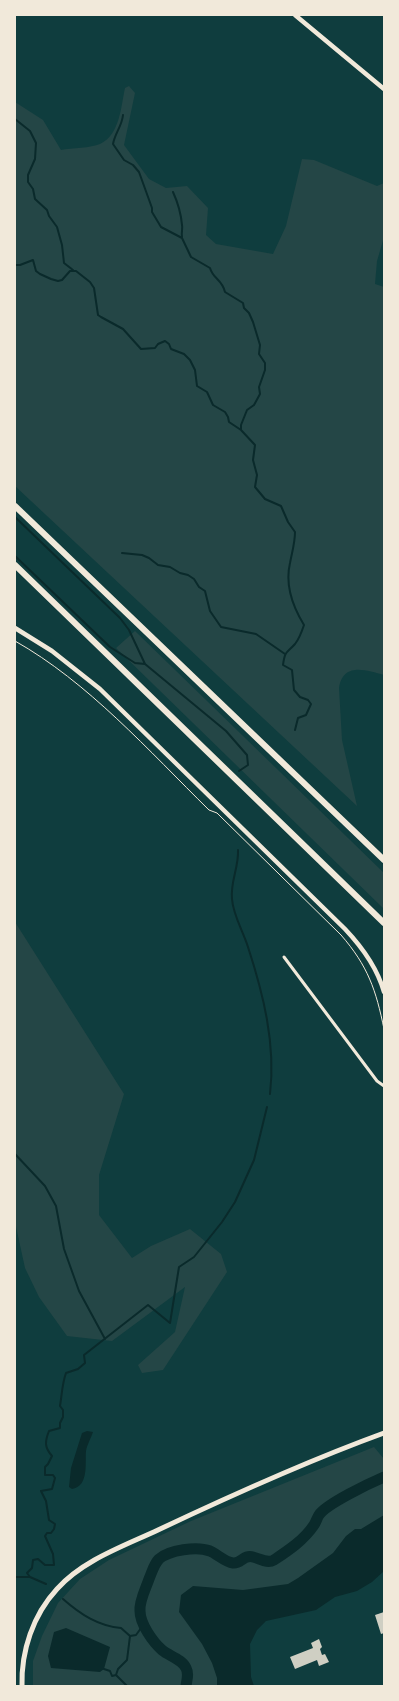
<!DOCTYPE html>
<html>
<head>
<meta charset="utf-8">
<style>
  body { margin:0 }
  #map { position:relative; width:399px; height:1701px; overflow:hidden; background:#0f3d3e; font-family:Overpass,sans-serif }
  canvas { display:block }
  .frame { position:absolute; inset:0; border:16px solid #f1e9da; pointer-events:none }
</style>
</head>
<body>
<div id="map">
<canvas width="399" height="1701"></canvas>
<div class="frame"></div>
</div>
<script>
const ctx = document.querySelector('canvas').getContext('2d');
ctx.lineJoin = 'round';
function paint(path, color) { ctx.fillStyle = color; ctx.fill(path, 'evenodd'); }
function stroke(path, color, width, dash) { ctx.strokeStyle = color; ctx.lineWidth = width; ctx.lineCap = dash ? 'butt' : 'round'; ctx.setLineDash(dash || []); ctx.stroke(path); }
paint(new Path2D(`
  M129,86l6,7 -11,52 25,34 17,9 21,-2 21,22 -2,27 10,9 57,10 13,-28 16,-67 12,1 63,26 7,-3v54l-7,24 -2,23 9,3v388c-18,-5 -41,-13 -45,13l3,52 15,66 -342,-320v-384l28,18 18,30c11,-2 30,-2 39,-6 20,-9 21,-38 25,-56z
  M135,631l249,242v36l-268,-261z
  M15,922l109,172 -25,81v40l33,43 19,-12 39,-17 31,25 6,18 -64,98 -21,3 -4,-8 37,-33 10,-45 -73,54 -45,-5 -28,-39 -14,-29 -10,-46z
  M374,1447l10,12v75l-159,97 -4,55h-188v-25l9,-25 16,-33 22,-24 29,-19 82,-39z`), '#244646');
paint(new Path2D(`
  M87,1431l6,1c-2,6 -6,13 -7,19 -1,13 3,35 -14,38l-3,-2 2,-19 11,-35z
  M384,1515v56l-12,11 -15,9 -22,6 -19,13 -50,11 -9,9 -7,14 1,33 3,9h-37v-8l-5,-15 -10,-19 -23,-32 2,-17 12,-9 50,4 45,-6 10,-6 35,-25 13,-17 9,-7h6z
  M66,1628l44,19 -6,22 -4,3 -49,-4 -3,-12 6,-24z`), '#0a2a2b');
stroke(new Path2D(`
  M123,115c-1,11 -8,18 -10,29l11,16 9,5 6,7 13,36v4l9,15 21,11 9,19 19,11c3,11 12,11 15,24l18,11 1,5 5,5 4,9 7,23 -1,9 6,9v7l-6,17 1,7 -6,11 -7,5 -6,15v5
  M15,119l15,12 6,12 -1,16 -7,16v7l5,7 2,10 12,11 2,6 8,11 5,18 2,18 9,7
  M173,192c5,11 8,21 9,33 1,4 -1,7 0,12
  M15,265h5l13,-5 3,11 4,3 11,5 7,2 4,-1 8,-9h6l14,11 4,6 4,27 3,2 22,12 18,20 14,-1 3,-4 7,-3 4,3 2,5 13,5 6,6 5,10 2,16 10,6 6,13 12,7 3,5 1,5 12,8 14,15 -2,15 4,15 -2,12 10,12 16,7 7,16 7,10c0,11 -3,20 -5,31 -5,21 3,44 14,62 -2,6 -5,14 -9,19 -8,9 -10,6 -12,21l9,5 2,20 6,7 8,3 3,4 -5,11 -8,3 -3,12
  M15,517l105,101 9,12 16,34 81,67 21,24 1,10 -9,6
  M122,553l20,2 7,3 9,7 12,2 10,6 8,2 6,4 5,8 6,4 5,20 11,16 35,7 29,20
  M15,556l95,91 25,16 10,1
  M238,850c1,17 -8,32 -6,49 1,16 11,32 16,48 15,46 28,97 22,147
  M15,1154l30,32 11,20 8,43 15,42 26,48
  M15,1577h15l16,7
  M30,1577l-3,-4 5,-5 1,-8 5,-1 7,6h9l-1,-11 -8,-18 2,-3h4l3,-4 1,-5 -6,-4 -3,-19 -5,-10 11,-2 3,-11 -2,-3h-8v-8l3,-3 4,-8c-8,-9 -7,-15 -3,-25l11,-3v-5l3,-6v-7l-3,-4c2,-12 2,-22 6,-33l12,-4 7,-6 -1,-8 64,-50 22,18 9,-56 15,-10 28,-35 13,-20 19,-42 13,-53
  M63,1599c17,15 35,27 58,29l9,8 -3,24 -9,9 -2,6 11,11
  M130,1636l6,-1 8,-11
  M104,1669l6,2 2,5 4,-1
  M161,1686h4`), '#0a2a2b', 2);
stroke(new Path2D(`
  M186,1686c1,-7 3,-12 0,-18 -4,-9 -17,-12 -24,-18 -9,-8 -22,-26 -22,-39 -1,-10 6,-23 9,-32 3,-7 5,-15 10,-20 10,-9 38,-13 51,-8 7,3 15,11 23,12 8,1 11,-9 20,-6 8,2 14,7 21,3 15,-10 30,-20 40,-35 2,-3 3,-7 5,-10 7,-11 51,-32 65,-38`), '#0a2a2b', 11);
paint(new Path2D(`
  M384,1612v21l-3,1 -6,-19z
  M319,1639l3,8 -2,2 2,6 3,-1 4,8 -10,4 -2,-6 -22,9 -5,-12 23,-9 -2,-5z`), '#cfcfc3');
stroke(new Path2D(`
  M15,641c73,41 134,110 194,169l8,3 124,122c27,31 35,55 43,94`), '#f1e9da', 1);
stroke(new Path2D(`
  M284,957l93,124 7,5`), '#f1e9da', 3);
stroke(new Path2D(`
  M295,15l89,74
  M15,628l37,23 48,38 245,240c17,18 32,38 39,63`), '#f1e9da', 4.5);
stroke(new Path2D(`
  M22,1686c-1,-35 11,-71 35,-97 26,-29 67,-43 101,-59 74,-35 149,-69 226,-97`), '#f1e9da', 5);
stroke(new Path2D(`
  M15,506l369,354
  M15,565l369,358`), '#f1e9da', 6);
</script>
</body>
</html>
